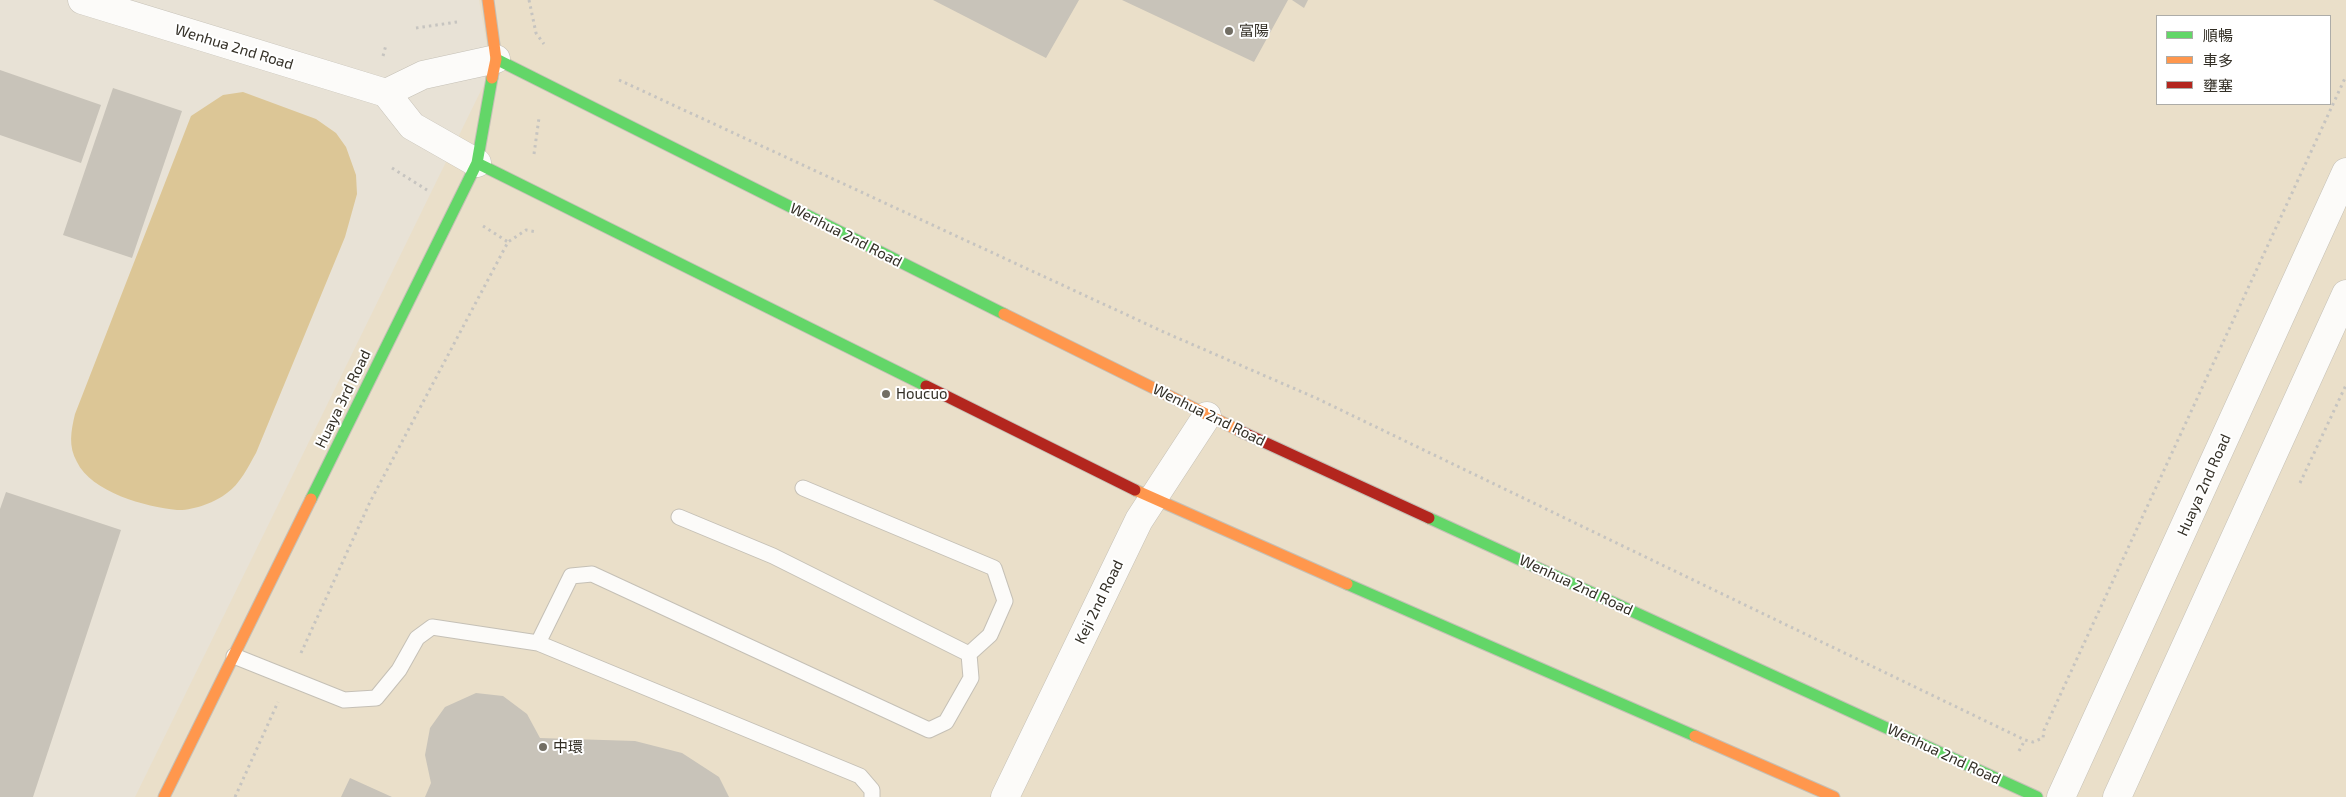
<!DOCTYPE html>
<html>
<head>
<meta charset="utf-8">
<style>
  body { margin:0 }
  #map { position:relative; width:2346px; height:797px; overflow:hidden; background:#e8e2d6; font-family:"Exo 2","Noto Sans TC",sans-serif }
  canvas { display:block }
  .legend { position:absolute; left:2156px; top:15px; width:175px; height:90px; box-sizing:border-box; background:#fff; border:1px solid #adaca8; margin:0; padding:6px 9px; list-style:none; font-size:15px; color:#332f26 }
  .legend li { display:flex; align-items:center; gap:10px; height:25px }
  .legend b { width:25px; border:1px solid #adaca8 }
</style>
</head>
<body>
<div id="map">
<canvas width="2346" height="797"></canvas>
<ul class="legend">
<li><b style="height:6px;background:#63d668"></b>順暢</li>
<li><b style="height:6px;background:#ff974d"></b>車多</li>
<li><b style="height:6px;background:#b3261e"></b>壅塞</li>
</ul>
</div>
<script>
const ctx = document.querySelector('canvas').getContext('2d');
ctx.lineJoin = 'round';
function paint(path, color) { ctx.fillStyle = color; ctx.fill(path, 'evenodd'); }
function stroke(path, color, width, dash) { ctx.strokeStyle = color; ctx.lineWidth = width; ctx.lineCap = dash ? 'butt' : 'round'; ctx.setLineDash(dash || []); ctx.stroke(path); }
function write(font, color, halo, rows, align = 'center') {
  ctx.font = font + ' "Exo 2","Noto Sans TC",sans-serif'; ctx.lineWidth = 4; ctx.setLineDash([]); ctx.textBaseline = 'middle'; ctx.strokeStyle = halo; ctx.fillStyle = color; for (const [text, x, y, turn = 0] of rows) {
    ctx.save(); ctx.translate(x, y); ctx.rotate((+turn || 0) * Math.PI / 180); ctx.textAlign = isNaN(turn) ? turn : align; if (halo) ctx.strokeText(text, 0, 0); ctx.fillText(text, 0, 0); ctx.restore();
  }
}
paint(new Path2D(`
  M479,0h1867v797h-2211l356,-727zM2157,16h173v88h-173z`), '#eadfc9');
paint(new Path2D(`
  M243,92l73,27 20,14 10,14 10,28 1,19 -12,43 -89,216c-8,14 -16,31 -29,40 -11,9 -35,18 -50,17 -31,-3 -86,-18 -100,-48 -9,-16 -6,-31 -2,-48l116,-298 32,-21z`), '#dcc696');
paint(new Path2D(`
  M933,0h146l-33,58z
  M1122,0h166l-34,62z
  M1292,0h16l-4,8z
  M0,70l101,35 -20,58 -81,-28z
  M113,88l69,23 -50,147 -69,-23z
  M6,492l115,38 -88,267h-33v-288z
  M476,693l27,3 24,18 13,24 95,3 47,12 37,24 10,20h-304l6,-14 -6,-28 5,-27 15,-21z
  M350,778l42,19h-51z`), '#c8c3b9');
const lane = new Path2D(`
  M803,488l191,80 11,33 -15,34 -21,19
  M538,643l33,-67 21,-2 337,156 17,-8 25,-44 -2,-24 -196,-98 -94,-39
  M234,656l110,44 32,-2 23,-28 18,-32 15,-11 106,16 322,133 12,14v7`);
const street = new Path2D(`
  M82,0l304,93 26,33 65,37
  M386,93l37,-18 73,-16
  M1005,797l134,-277 68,-104
  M2061,797l285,-625
  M2117,797l229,-503`);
const fast = new Path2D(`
  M496,59l508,255
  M477,163l449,223
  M311,499l166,-336 15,-85
  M1429,518l608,279
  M1347,584l348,152`);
const slow = new Path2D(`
  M488,0l8,59 -4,19
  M1004,314l236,117
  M1135,490l212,94
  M1695,736l139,61
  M164,797l147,-298`);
const jam = new Path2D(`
  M926,386l209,104
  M1240,431l189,87`);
stroke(lane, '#c5c0b6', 17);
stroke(street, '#c5c0b6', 29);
stroke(fast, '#c5c0b6', 13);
stroke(slow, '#c5c0b6', 13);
stroke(jam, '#c5c0b6', 13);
stroke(new Path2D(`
  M529,0l7,33 8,11
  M416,28l41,-6
  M383,56l3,-11
  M619,80l547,253 150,65 709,342 8,2 10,-4 1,-8 302,-654
  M534,154l5,-36
  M392,168l35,22
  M483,226l25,16
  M2300,483l46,-98
  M301,653l69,-151 138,-260 18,-12 11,2
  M2019,751l6,-11
  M235,797l43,-95`), '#c6c4c0', 3, [2.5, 4]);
stroke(lane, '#fcfbf9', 15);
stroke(street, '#fcfbf9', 28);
stroke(fast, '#63d668', 11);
stroke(slow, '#ff974d', 11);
stroke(jam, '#b3261e', 11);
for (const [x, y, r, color] of [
  [1229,31,5,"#726e64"],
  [886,394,5,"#726e64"],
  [543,747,5,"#726e64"]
]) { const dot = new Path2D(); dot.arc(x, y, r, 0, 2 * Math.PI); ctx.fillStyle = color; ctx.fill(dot); stroke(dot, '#fff', 2); }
write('15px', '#332f26', '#fff', [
  ["富陽",1239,31],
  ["Houcuo",896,394],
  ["中環",553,747]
], 'left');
write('15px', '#332f26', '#fff', [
  ["Wenhua 2nd Road",234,47,17],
  ["Wenhua 2nd Road",846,235,27],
  ["Huaya 3rd Road",343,399,-64],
  ["Wenhua 2nd Road",1209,415,26],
  ["Huaya 2nd Road",2204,485,-66],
  ["Wenhua 2nd Road",1576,585,25],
  ["Keji 2nd Road",1099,602,-64],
  ["Wenhua 2nd Road",1944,754,25]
]);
</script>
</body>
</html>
